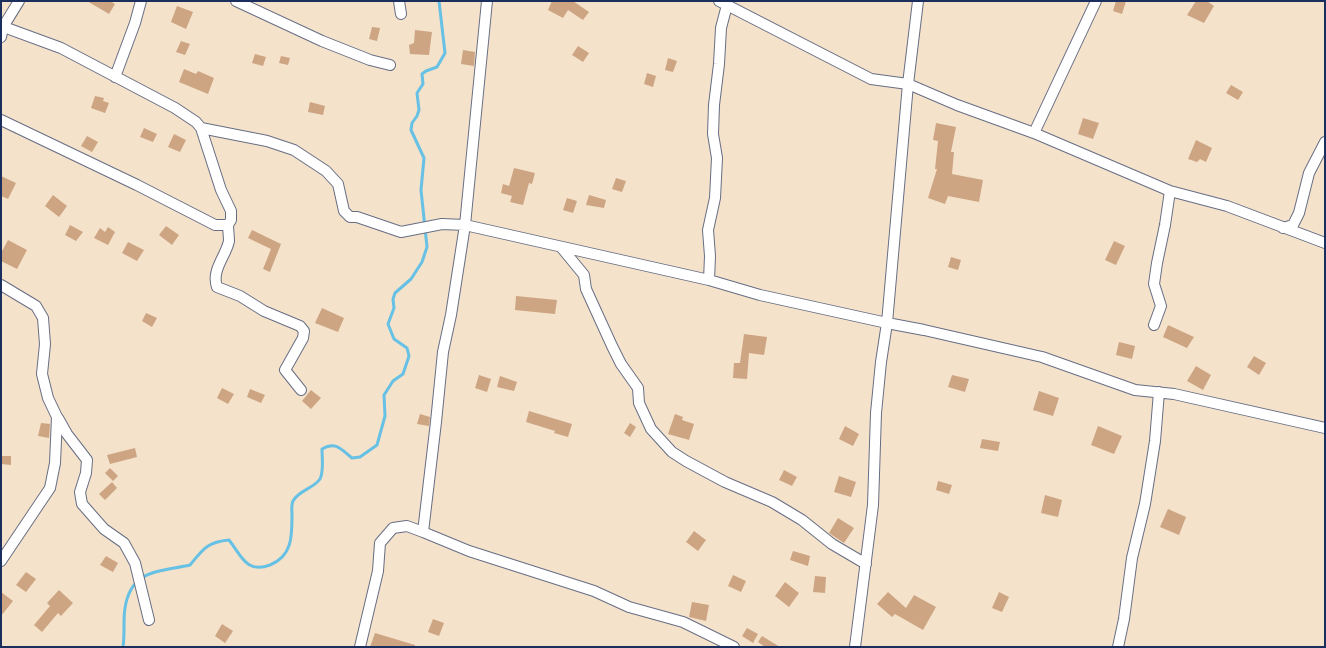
<!DOCTYPE html>
<html>
<head>
<meta charset="utf-8">
<style>
  body { margin:0 }
  #map { position:relative; width:1326px; height:648px; overflow:hidden; background:#f5e2cb; font-family:Vollkorn,serif }
  canvas { display:block }
  .frame { position:absolute; inset:0; border:2px solid #1b2f5e; pointer-events:none }
</style>
</head>
<body>
<div id="map">
<canvas width="1326" height="648"></canvas>
<div class="frame"></div>
</div>
<script>
const ctx = document.querySelector('canvas').getContext('2d');
ctx.lineJoin = 'round';
function stroke(path, color, width, dash) { ctx.strokeStyle = color; ctx.lineWidth = width; ctx.lineCap = dash ? 'butt' : 'round'; ctx.setLineDash(dash || []); ctx.stroke(path); }
function paint(path, color) { ctx.fillStyle = color; ctx.fill(path, 'evenodd'); }
stroke(new Path2D(`
  M123,647c2,-13 0,-27 2,-39 6,-39 34,-36 65,-43 13,-16 17,-23 39,-25 12,15 17,34 41,25 22,-9 22,-28 22,-49 0,-4 -1,-11 1,-15 6,-11 20,-12 27,-22 4,-7 2,-21 2,-30 14,-8 19,0 30,9l8,-1 17,-12 8,-29 -1,-21 9,-14 10,-7 6,-18 -2,-8 -13,-9 -6,-15 6,-16 -1,-9 2,-6 16,-14 11,-17 5,-15 -6,-57 3,-32 -13,-28 1,-7 5,-7 2,-6 -2,-17 6,-9 -1,-10 4,-3 11,-4 8,-14 -6,-52`), '#66c1e4', 3);
paint(new Path2D(`
  M87,1h23l5,3 -6,10z
  M552,1h21l16,11 -6,8 -15,-10 -5,8 -15,-8z
  M1116,1h10l-4,13 -9,-3z
  M1196,1h11l7,5 -10,17 -17,-8z
  M177,6l16,6 -7,17 -15,-7z
  M372,27l8,1 -3,13 -8,-2z
  M415,30l17,2 -3,23 -19,-1 -1,-9 5,-2z
  M181,41l9,3 -5,11 -9,-3z
  M578,46l11,7 -6,9 -11,-7z
  M463,50l12,2 -1,14 -13,-2z
  M255,54l11,3 -3,9 -11,-3z
  M281,56l9,2 -2,7 -9,-2z
  M668,58l9,3 -4,11 -8,-2z
  M184,69l12,5 2,-3 16,7 -6,16 -29,-12z
  M647,73l9,3 -3,11 -9,-3z
  M1231,85l12,7 -5,8 -12,-7z
  M95,96l9,2 -1,3 6,2 -4,10 -14,-5z
  M310,102l15,4 -2,9 -15,-3z
  M1083,118l16,5 -6,16 -15,-5z
  M936,123l20,4 -5,25h3l-2,22 31,6 -4,22 -31,-6 -3,8 -17,-6 9,-29h-2l3,-28 -5,-1z
  M144,128l13,6 -4,8 -13,-5z
  M174,134l12,6 -6,12 -12,-5z
  M87,136l11,6 -6,10 -11,-6z
  M1196,140l16,8 -6,14 -6,-3 -3,3 -9,-3z
  M514,168l21,5 -3,11 -3,-1 -6,22 -13,-3 2,-6 -11,-3 2,-9 6,2z
  M1,176l15,7 -8,16 -7,-3z
  M616,178l10,3 -4,11 -10,-3z
  M53,195l14,11 -8,11 -14,-11z
  M589,195l17,5 -2,8 -18,-3z
  M567,198l10,3 -4,12 -10,-3z
  M70,225l13,7 -7,9 -11,-6z
  M166,226l13,9 -7,10 -13,-10z
  M108,227l7,5 -7,13 -14,-7 6,-10 5,4z
  M252,230l29,14 -11,28 -7,-3 8,-20 -23,-11z
  M8,240l19,10 -10,19 -16,-8v-8z
  M1114,241l11,5 -9,19 -11,-5z
  M128,242l16,8 -7,11 -15,-8z
  M951,257l10,3 -3,10 -10,-3z
  M516,296l41,4 -2,14 -40,-4z
  M322,308l22,10 -6,14 -23,-9z
  M146,313l11,5 -5,9 -10,-6z
  M1168,325l26,12 -7,11 -24,-11z
  M744,334l23,3 -3,18 -15,-2 -2,26 -14,-1 1,-15h6z
  M1119,342l16,4 -3,13 -16,-4z
  M1254,356l12,7 -7,12 -12,-8z
  M1196,366l15,9 -8,15 -16,-9z
  M479,375l12,4 -4,13 -12,-4z
  M952,375l17,4 -4,13 -17,-5z
  M500,376l17,6 -3,9 -17,-4z
  M222,388l12,6 -6,10 -11,-6z
  M250,389l15,6 -4,8 -14,-6z
  M311,390l10,8 -10,11 -9,-8z
  M1039,391l20,7 -6,18 -20,-6z
  M529,411l43,13 -4,13 -14,-4 1,-2 -29,-9z
  M420,414l10,3 -1,9 -12,-2z
  M675,414l8,3 -1,3 12,4 -5,16 -21,-6z
  M41,423l9,1 -1,14 -11,-2z
  M630,423l6,4 -6,10 -6,-4z
  M845,426l14,8 -6,12 -14,-7z
  M1098,426l24,10 -8,18 -23,-9z
  M982,439l18,3 -2,9 -18,-3z
  M135,448l2,9 -27,7 -3,-9z
  M1,456h10v9l-10,-1z
  M110,468l8,8 -5,5 -8,-8z
  M784,470l13,7 -5,9 -13,-6z
  M839,476l17,6 -5,15 -17,-5z
  M938,481l14,4 -3,9 -13,-4z
  M112,482l5,6 -12,12 -6,-6z
  M1045,495l17,5 -4,17 -17,-4z
  M1168,509l18,8 -7,18 -19,-8z
  M838,518l16,10 -10,15 -15,-10z
  M694,531l12,9 -8,11 -12,-9z
  M793,551l17,5 -2,10 -18,-6z
  M106,556l12,7 -5,9 -13,-7z
  M26,572l10,7 -10,13 -10,-7z
  M733,575l13,6 -5,11 -13,-6z
  M815,576l11,1 -1,16 -12,-1z
  M785,582l14,11 -10,14 -14,-11z
  M59,590l14,13 -12,13 -3,-3 -16,19 -8,-7 16,-19 -3,-3z
  M1,592l12,9 -12,15z
  M888,592l18,16 8,-13 22,12 -13,23 -28,-16 -3,3 -15,-13z
  M999,592l10,5 -7,15 -10,-4z
  M692,602l17,3 -3,16 -17,-4z
  M433,619l11,4 -5,13 -11,-4z
  M222,624l11,7 -8,12 -10,-7z
  M747,628l11,6 -5,9 -11,-7z
  M375,633l40,12v2h-45z
  M762,636l18,11h-15l-7,-5z`), '#cda583');
const minor = new Path2D(`
  M236,1l86,40 48,19 20,5
  M399,1l2,13
  M719,1l152,78 37,5 49,21 77,28 136,58 57,15 98,37
  M1,26l60,22 114,60 21,14 5,6 20,62 10,21v9l-3,5h-13l-78,-40 -136,-65
  M1,37l2,-10 16,-26
  M115,77l20,-54 6,-22
  M201,128l66,13 27,9 32,21 12,13 6,27 6,6h7l44,15 41,-8 23,1 244,55 51,15 127,28 37,7 118,27 93,33 39,4 151,34
  M1034,133l62,-132
  M228,225c0,5 1,11 1,16 -3,15 -18,29 -12,46l23,9 24,15 36,15 4,5 -1,7 -18,32 16,20
  M1283,228l10,-3 6,-12 10,-40 16,-31
  M561,247l23,28 2,14 26,57 9,18 17,24 1,15 12,26 21,23 14,9 39,21 47,20 30,18 30,24 34,20
  M709,280l1,-24 -2,-26 7,-32 2,-40 -4,-24 1,-29 5,-41 2,-36 6,-23
  M1,285l35,21 7,12 2,26 -3,30 6,24 9,19 -2,46 -5,25 -49,73
  M1154,325l7,-19 -7,-22 3,-21 8,-38 5,-34
  M58,418l9,16 20,26 -1,13 -6,19 2,12 22,25 20,14 11,20 14,57
  M423,532l46,19 125,40 35,16 54,15 51,25
  M360,647l18,-76 2,-28 13,-15 14,-2 16,6 13,-110 7,-70 8,-37 14,-90 22,-224
  M855,647l18,-142 3,-92 5,-51 6,-39 21,-239 10,-83
  M1118,647l6,-28 8,-61 13,-54 10,-63 4,-49`);
stroke(minor, '#676e84', 12);
stroke(minor, '#fff', 10);
</script>
</body>
</html>
